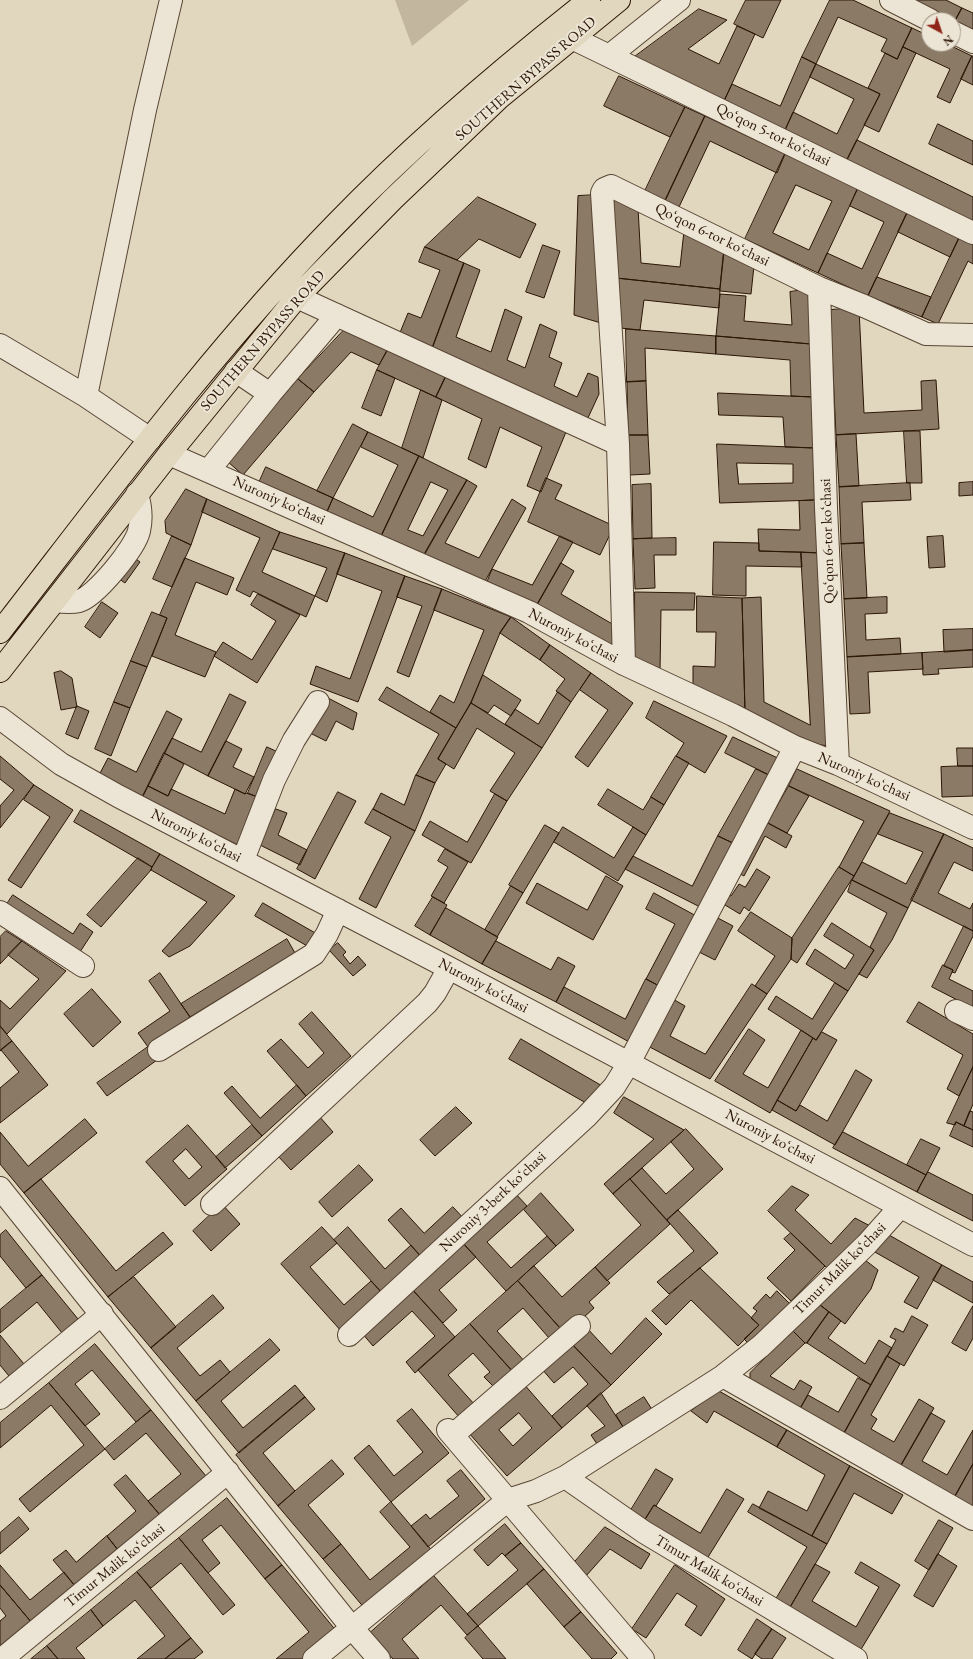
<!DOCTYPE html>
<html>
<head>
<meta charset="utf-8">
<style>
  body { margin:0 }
  #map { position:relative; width:973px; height:1659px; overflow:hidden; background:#e1d7be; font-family:"EB Garamond",serif }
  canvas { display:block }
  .north { position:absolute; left:921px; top:12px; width:40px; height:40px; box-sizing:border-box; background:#ece5d5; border:1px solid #9f9282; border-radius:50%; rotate:140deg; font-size:11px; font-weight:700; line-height:16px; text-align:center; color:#2c1606 }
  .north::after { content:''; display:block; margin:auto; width:14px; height:18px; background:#8f2418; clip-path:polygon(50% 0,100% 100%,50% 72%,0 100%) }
</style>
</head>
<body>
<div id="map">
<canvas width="973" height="1659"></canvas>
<div class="north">N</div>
</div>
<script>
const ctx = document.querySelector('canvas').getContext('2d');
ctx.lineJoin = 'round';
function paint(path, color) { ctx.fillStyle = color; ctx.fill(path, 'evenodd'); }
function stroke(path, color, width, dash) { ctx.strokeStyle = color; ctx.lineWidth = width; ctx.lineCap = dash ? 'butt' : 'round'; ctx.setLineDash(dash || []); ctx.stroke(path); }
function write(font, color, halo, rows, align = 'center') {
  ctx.font = font + ' "EB Garamond",serif'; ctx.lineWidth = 4; ctx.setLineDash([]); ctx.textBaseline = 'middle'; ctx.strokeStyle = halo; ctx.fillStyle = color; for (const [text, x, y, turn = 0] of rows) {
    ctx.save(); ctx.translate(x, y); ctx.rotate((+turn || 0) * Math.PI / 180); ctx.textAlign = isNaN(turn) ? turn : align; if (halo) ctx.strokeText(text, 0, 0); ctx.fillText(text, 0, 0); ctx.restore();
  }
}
paint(new Path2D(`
  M395,0h74l-57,46z`), '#c2b69f');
const building = new Path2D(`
  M746,0h35l-18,38 -29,-14z
  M830,0h23l59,28 -15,31 -16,-8 6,-12 -49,-22 -22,47 -14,-7z
  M908,0h38l16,8 -8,15 -1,-3h-5z
  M962,8l11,5v20l-19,-10z
  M699,9l28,11 -39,29 31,15 18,-38 18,8 -31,67 -91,-43z
  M912,28l17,8v8h18l25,12 -22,47 -13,-6 13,-28 -47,-22z
  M903,47l13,6 -37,79 -15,-7 16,-31 -12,-6 17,-35 12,6z
  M972,56h1v29l-12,-6z
  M802,57l14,7 -31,66 -61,-29 8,-17 48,22z
  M816,64l64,30 -33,66 -62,-30 8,-18 44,22 17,-35 -44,-22z
  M619,76l66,31 -15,30 -66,-31z
  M685,107l20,9 -40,85 -20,-10z
  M705,116l80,38 -8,19 -67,-32 -31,66 -14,-6z
  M938,124l35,17v24l-44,-21z
  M857,140l116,57v25l-126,-62z
  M785,154l73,34 -40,85 -73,-34zM796,185l36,16 -23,49 -36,-17z
  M858,188l50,23 -40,85 -50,-23 9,-20 35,16 22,-47 -34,-16z
  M596,195l5,128 -27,-8 4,-119z
  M613,195l25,12 3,56 39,4 4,-36 40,20 -4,38 -104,-11z
  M478,197l58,27 -16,34 -41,-19 -22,21 -32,-13z
  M908,211l52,25 -10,21 -52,-25z
  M960,236l13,6v22l-5,-3 -30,63 -16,-7z
  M543,245l17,6 -16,47 -18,-6z
  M425,247l39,16 -32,86 -33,-14 9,-22 13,5 19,-48 -21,-8z
  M724,251l30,15 -3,28 -31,-3z
  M464,263l16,7 -24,67 35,15 14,-43 17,8 -15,43 18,8 15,-44 17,8 -8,25 13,6 -8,23 23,11 11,-24 10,4 1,17 -12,26 -155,-71z
  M877,277l54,20 -9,20 -54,-21z
  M616,278l104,11 -1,19 -75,-8 -4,30 -20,-2z
  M809,289l2,55 -95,-8 4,-42 26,2 -2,25 48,4 -2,-33z
  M859,308l5,105 58,-3 -1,-29 15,-1 3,49 -103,6 -6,-125z
  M345,329l43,20 -9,16 -28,-13 -37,40 -16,-13z
  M626,329l90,7v18l-71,-6 1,33 -19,1z
  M716,336l95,8 2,53 -22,-1 -1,-36 -74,-6z
  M388,349l58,27 -10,21 -59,-27z
  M377,370l18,8 -14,38 -19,-8z
  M446,376l120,56 -25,60 -14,-6 15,-39 -42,-20 -14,41 -18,-9 14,-40 -46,-22z
  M298,379l16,13 -71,83 -15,-13z
  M646,381l2,54h-20l-1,-53z
  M421,390l21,10 -19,58 -21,-10z
  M718,393l95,4 2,51 -30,-1 -2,-30 -64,-2z
  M353,424l15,8 -35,66 -16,-7z
  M904,431h16l2,52h-15z
  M368,432l51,24 -40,85 -54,-25 8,-18 40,19 25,-52 -37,-18z
  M856,434l3,52 -20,1 -3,-52z
  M628,435h20l2,39 -20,1z
  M717,444l98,4 3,52 -98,3zM737,463l56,1v19l-54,1z
  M419,456l48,24 -45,79 -43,-18zM431,482l17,8 -25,46 -15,-6z
  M266,467l67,31 -8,18 -67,-31z
  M546,478l16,7 -7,14 59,27 -14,29 -72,-33z
  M467,480l10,6 -32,57 34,15 33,-59 14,9 -42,75 -60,-28z
  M973,482v13l-14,1v-13z
  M910,483l1,17 -49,2 2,41 -23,1 -2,-57z
  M651,484l1,54 -19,1 -1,-54z
  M186,489l21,10 -16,46 -25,-12 -1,-12z
  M207,499l73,33 -18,40 53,24 -9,21 -53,-26 -3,6 -14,-7 24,-52 -58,-26z
  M818,500l3,53 -62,-2 -1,-22 42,1 -1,-29z
  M280,532l65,21 -18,49 -12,-6 12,-28 -54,-19z
  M172,536l19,9 -19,42 -19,-8z
  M560,536l13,6 -36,63 -51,-21 6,-15 40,16z
  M943,536l2,31 -16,1 -2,-31z
  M676,538v17h-22l1,33 -20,1 -2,-50z
  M714,542l45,1v8l42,1 1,15 -56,-1v30l-33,-1z
  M864,543l3,55 -23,1 -3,-55z
  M801,552l20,1 10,193 -20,-2 -66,-32 -3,-114 19,-1 3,105 46,23z
  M345,553l60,23 -47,126 -48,-18 6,-18 34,13 32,-88 -45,-17z
  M131,555l9,7 -15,21 -10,-7z
  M185,558l49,20 -7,17 -31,-13 -21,53 41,17 -11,25 -53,-21 15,-38 -7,-3z
  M561,563l13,8 -13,23 53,31 -2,24 -75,-44z
  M405,576l37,13 -33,88 -12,-5 25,-66 -25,-9z
  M442,589l69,28 -11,16 -29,70 -15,25 -26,-16 10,-17 14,8 30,-73 -50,-20z
  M635,592l60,1 -1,17h-33l-1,62 -25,-10z
  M258,594l42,21 -43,68 -43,-27 9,-14 29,18 24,-39 -25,-16z
  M697,596l45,2 3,114 -52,-26v-20l22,1 1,-35h-19z
  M887,597v16l-22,1 1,26 34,-2 1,16 -54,3 -3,-58z
  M102,602l16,11 -18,25 -15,-11z
  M152,612l15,6 -20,49 -16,-6z
  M511,617l39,28 -10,15 -40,-27z
  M973,629v21l-29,2 -1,-22z
  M550,645l41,28 -20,29 -15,-11 9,-12 -25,-19z
  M973,650v17l-35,2 1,5 -16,1 -1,-22z
  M922,653l1,16 -55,3 2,41 -20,1 -3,-57z
  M131,661l16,6 -17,41 -16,-6z
  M61,671l11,7 5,29 -16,3 -7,-37z
  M591,673l42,30 -45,64 -13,-10 33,-47 -28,-20z
  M483,675l38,25 -10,16 -17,-11 -6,8 -17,-10z
  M387,687l69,41 -18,31 8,5 -11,19 -19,-8 23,-41 -60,-34z
  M558,692l13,10 -29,46 -37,-24 10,-15 23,15z
  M230,694l16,8 -38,74 -44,-23 8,-15 29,14z
  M328,698l29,15 -4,17 -17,-9 -10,20 -16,-8z
  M654,701l73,35 -22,37 -29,-17 8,-13 -38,-25z
  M114,702l16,6 -19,48 -16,-7z
  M471,703l71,45 -35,53 -17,-10 25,-38 -38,-25 -23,41 -16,-10z
  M77,706l12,5 -11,28 -12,-5z
  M167,711l15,8 -40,79 -44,-21 10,-19 28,14z
  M733,737l51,24 -9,17 -50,-25z
  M226,741l16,8 -9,18 21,10 -9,17 -37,-18z
  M267,747l13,6 -18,46 -14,-6z
  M957,748h16v18h-15z
  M164,753l20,11 -16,32 -20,-10z
  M0,756l34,29 -34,43v-22l14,-16 -14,-11z
  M676,756l13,7 -25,42 -13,-8z
  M958,766h15v30l-31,1 -1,-30z
  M756,769l19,9 -38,67 -19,-9z
  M797,769l93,42 -36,65 -15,-9 25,-46 -75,-35z
  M416,775l19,8 -20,48 -42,-22 8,-16 23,12z
  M34,785l39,25 -52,78 -13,-8 42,-63 -26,-17z
  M148,786l20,10 3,-7 54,25 10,-25 10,5 1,-1 18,6 -20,49 -102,-50z
  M789,786l20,10 -22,37 -19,-10z
  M608,789l35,21 8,-13 13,8 -18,30 -48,-30z
  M338,792l18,9 -41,78 -18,-10z
  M495,794l12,7 -36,62 -49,-28 8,-14 37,21z
  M276,809l11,4 -9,22 29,15 -7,15 -40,-20z
  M373,809l42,22 -39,77 -17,-9 32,-62 -26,-14z
  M81,810l79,44 -8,13 -78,-45z
  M890,813l54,21 -36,74 -56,-28 10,-18 44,22 17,-32 -45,-18z
  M760,819l32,17 -6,12 -21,-12 -21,40 -11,-6z
  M545,825l14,8 -36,60 -14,-8z
  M563,827l51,31 19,-31 13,8 -28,46 -64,-39z
  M944,834l29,14v23l-19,-9 -16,31 32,16 3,-6v28l-62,-31z
  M718,836l19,9 -33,64 -79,-40 8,-13 59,30z
  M445,849l23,13 -24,41 -13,-7 17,-29 -10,-6z
  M160,854l75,42 -45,50 -21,11 -7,-6 45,-49 -56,-32z
  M138,858l14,9 -1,3 -50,57 -14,-12z
  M839,867l15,9 -57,87 -6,-4 1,-21z
  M757,869l13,8 -21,34 -5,-4 -4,7 -20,-12 6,-9 5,3 8,-12 6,3z
  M606,876l17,10 -30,54 -67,-37 11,-20 50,27z
  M852,880l56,28 -16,32 -25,38 -8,-4 15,-24 -4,-3 17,-34 -39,-21z
  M511,886l12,7 -26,44 -12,-7z
  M654,893l46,25 -37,70 -17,-9 29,-55 -29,-15z
  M13,895l60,39 7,-11 13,9 -17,26 -73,-48z
  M433,897l14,8 -17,30 -15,-9z
  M263,903l54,31 -8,13 -54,-31z
  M446,908l52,29 -16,27 -52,-29z
  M751,912l41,26 -1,21 -24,35 -12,-8 20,-30 -37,-25z
  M716,917l17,9 -18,34 -18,-9z
  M832,923l42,27 -26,41 -42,-27 9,-15 30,20 9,-14 -30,-19z
  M964,926l9,5v5l-18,37 -3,-1 1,-2 -9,-4z
  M6,931l16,10 -22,23v-27z
  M287,939l8,14 -105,64 -9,-13z
  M22,941l44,30 -59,63 -7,-8v-26l10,9 29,-30 -31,-24z
  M496,941l55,29 7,-13 17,9 -19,36 -74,-38z
  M338,943l8,9 -3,3 7,9 8,-8 8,9 -13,11 -24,-26z
  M943,965l10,5 -4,9 24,12v17l-41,-21z
  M160,973l30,44 -42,30 -10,-14 32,-22 -21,-30z
  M646,979l17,9 -30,56 -77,-42 8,-15 61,32z
  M835,983l13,8 -32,49 -48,-31 8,-13 36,23z
  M752,984l15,10 -57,85 -64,-34 25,-47 14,8 -15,30 35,18z
  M92,989l29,33 -28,25 -29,-33z
  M919,1002l54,32v33l-14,29 -12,-7 16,-34 -56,-33z
  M312,1012l39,44 -45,40 -39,-45 14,-12 27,29 16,-15 -25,-29z
  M0,1026l12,15 -12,10z
  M749,1029l16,11 -22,34 25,14 33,-58 12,8 -43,75 -55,-32z
  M822,1032l15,8 -41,71 -19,-11 36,-62 3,2z
  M521,1039l83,48 -11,20 -84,-48z
  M12,1041l36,44 -48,38v-35l19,-16 -18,-22z
  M148,1047l9,13 -50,36 -10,-13z
  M973,1067v37l-9,22 -8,-4 -1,3 -8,-2z
  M856,1070l16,10 -37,65 -63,-35 5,-10 19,11 4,-6 27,16z
  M297,1085l9,11 -44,40 -38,-43 8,-7 28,32z
  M624,1097l60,33 -71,64 -9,-10 50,-45 -40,-26z
  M456,1107l16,16 -37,33 -15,-16z
  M970,1111l3,1v18l-9,-4z
  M319,1116l14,16 -42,38 -14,-15z
  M85,1119l12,14 -73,60 -24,-29v-32l28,34z
  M956,1122l17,8v17l-23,-11z
  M188,1125l39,44 -42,37 -39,-44zM186,1149l16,18 -13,12 -16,-18z
  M252,1125l10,11 -37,32 -9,-11z
  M686,1129l37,40 -56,51 -37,-41 12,-11 24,26 28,-25 -23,-27z
  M843,1132l83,43 -9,17 -84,-44z
  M921,1139l19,9 -14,27 -19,-10z
  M359,1165l14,15 -41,37 -13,-15z
  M928,1172l45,23v26l-56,-29z
  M41,1179l75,92 47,-39 10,12 -65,53 -84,-104z
  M630,1179l40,45 -63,57 -12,-14 46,-42 -28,-31z
  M792,1186l17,9 -14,15 36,34 24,-26 17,9 -43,43 -61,-59z
  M515,1193l12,13 -40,36 24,26 36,-32 9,10 -50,45 -45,-50z
  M541,1193l33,37 -18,16 -32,-36z
  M222,1204l18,20 -29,27 -18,-20z
  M453,1207l13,14 -43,38 -35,-39 13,-12 23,25z
  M678,1210l40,43 -49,41 -12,-12 37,-31 -27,-31z
  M322,1227l15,16 -27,24 34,38 27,-24 13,14 -42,37 -61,-68z
  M348,1227l37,42 26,-24 12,14 -39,36 -50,-55z
  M6,1230l36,45 -16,13 -26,-32v-21z
  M791,1233l34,33 -34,35 -24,-23 28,-28 -11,-11z
  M889,1235l53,30 -25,44 -13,-7 15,-25 -46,-26z
  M461,1241l15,16 -37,33 18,20 -14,13 -33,-36z
  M865,1260l13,10 -7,19 -26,35 -25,-19z
  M942,1265l31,17v21l-40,-23z
  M534,1266l28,31 33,-30 15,16 -21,19 5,6 -21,19 -5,-6 -8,7 -42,-47z
  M700,1268l59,57 -21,21 -47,-46 -25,25 -14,-14z
  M42,1275l36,44 -16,14 -25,-31 -37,31v-23z
  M134,1277l42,50 -25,21 -43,-51z
  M518,1281l42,47 -11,10 -26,-30 -26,23 30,33 -12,10 -45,-50z
  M410,1287l45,50 -40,36 -9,-11 29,-26 -23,-25 -39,35 -12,-14z
  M777,1291l14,14 -40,41 -7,-7 15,-14 -8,-7 6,-7 -4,-3 13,-14 4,4z
  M213,1295l11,13 -47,40 23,28 20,-16 10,12 -34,29 -45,-53z
  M820,1305l9,7 -22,31h-2l-12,-12z
  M973,1306v32l-7,13 -14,-8z
  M829,1312l12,9 -13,17 37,26 14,-24 13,8 -21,37 -64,-42z
  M912,1316l16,9 -24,41 -17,-10 9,-16 -6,-3 5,-9 8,4z
  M646,1318l16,16 -51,51 -41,-43 16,-15 25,27z
  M470,1324l42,47 -18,16 -10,-10 6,-5 -17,-19 -25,22 27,30 -15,13 -42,-48z
  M793,1331l12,12 -35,33 24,14 6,-10 12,7 -14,25 -48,-28v-11z
  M0,1335l24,29 -15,12 -9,-11z
  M270,1339l10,11 -59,51 22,27 52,-43 10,12 -66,56 -43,-52z
  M570,1342l41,43 -49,43 -10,-12 36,-32 -15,-17 -19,16 -13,-15z
  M95,1344l56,66 -15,12 -44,-52 -17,14 25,30 -15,12 -36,-43z
  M887,1356l13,8 -29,51 6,4 -6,10 23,13 25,-43 15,9 -35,61 -57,-32z
  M858,1378l13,7 -29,52 -44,-25 10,-17 30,17z
  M49,1383l56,66 -75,63 -11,-13 65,-54 -33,-40 -51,43v-25z
  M523,1383l39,45 -55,48 -39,-44zM519,1413l13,15 -19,18 -14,-16z
  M719,1391l68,39 -10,17 -63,-36 -7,12 -16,-12z
  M601,1393l24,37 -26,17 -8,-12 14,-9 -18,-20z
  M305,1397l10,12 -52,44 32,38 -17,15 -42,-51z
  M644,1397l9,14 -28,19 -9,-15z
  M412,1409l37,44 -58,49 -37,-44 15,-13 25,31 29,-24 -26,-31z
  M151,1410l55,66 -46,39 -12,-14 33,-27 -35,-41 -32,27 -9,-11z
  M931,1413l14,8 -23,40 25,14 26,-45v34l-20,36 -54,-31z
  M787,1430l63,36 -38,70 -53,-28 9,-17 39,20 18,-36 -48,-28z
  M332,1460l12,14 -36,31 33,39 -18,15 -45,-53z
  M973,1464v47l-20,-11z
  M850,1466l53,29 -11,19 -38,-21 -27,51 -15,-8z
  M656,1469l17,10 -17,27 -2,-1 -12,19 -14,-9z
  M461,1470l24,29 -57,48 -17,-21 15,-12 4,5 29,-23 -12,-15z
  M126,1475l34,40 -42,35 -11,-14 29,-25 -22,-26z
  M727,1489l17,10 -39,63 -63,-38 12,-19 46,28z
  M227,1498l55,67 -17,14 -44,-54 -19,15 18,23 -12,10 -29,-35z
  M391,1502l43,51 -68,57 -43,-51 18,-15 29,36 40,-33 -30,-35z
  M753,1504l74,40 -38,65 -14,-9 32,-53 -59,-35z
  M19,1517l10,12 -29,25v-21z
  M939,1520l14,8 -24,42 -14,-9z
  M505,1524l16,19 -16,13 -3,-3 -14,13 -14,-16z
  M605,1527l45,27 -9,15 -31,-20 -24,27 -13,-12z
  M107,1536l11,14 -43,36 -22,-26 13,-10 10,12z
  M179,1538l56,67 -12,10 -42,-52 -30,25 -14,-16z
  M521,1543l23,26 -66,57 -11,-12 51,-44 -13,-14z
  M938,1554l19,12 -24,41 -19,-11z
  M861,1562l39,23 -40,66 -71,-42 26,-45 15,8 -18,29 44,26 23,-40 -24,-14z
  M0,1565l30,35 34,-28 11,14 -43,37 -32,-38z
  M282,1565l56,68 -33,26h-29l33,-27 -44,-53z
  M675,1565l50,34 -24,37 -16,-11 12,-19 -20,-13 -31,45 -14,-9z
  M544,1569l37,43 -17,15 -37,-43z
  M137,1572l54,66 -26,21h-28l28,-23 -30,-36 -32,26 -12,-16z
  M434,1576l44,50 -11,9 -26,-30 -39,34 17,20h-26l-23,-26z
  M0,1585l32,38 -32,26v-28l6,-5 -6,-8z
  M91,1610l12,16 -27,22 9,11h-27l-11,-13z
  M581,1612l36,41 -6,6h-19l-28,-32z
  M757,1619l15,10 -20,30 -14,-9z
  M478,1626l28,33h-23l-18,-21z
  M772,1629l14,9 -14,21h-10l-7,-5z
  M191,1638l12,14 -9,7h-29z
  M47,1646l11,13h-27z`);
paint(building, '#8a7a66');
stroke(building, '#2c1606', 1);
const minor = new Path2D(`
  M891,0l39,20
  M953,32l20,10
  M572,38l401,195
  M609,56l70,-56
  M819,288l45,18 62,28 47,1
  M297,297l321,147
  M0,345l86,51 64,43
  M236,371l34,23
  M86,396l59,-286 26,-110
  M169,454l360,158 95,52 109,51 62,32 43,17 135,64
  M209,470l61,-76 67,-79
  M55,601c8,1 16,2 24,0 17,-5 56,-53 60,-70 3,-13 2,-24 -2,-37
  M624,664l-6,-220 -16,-251 2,-4 7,-3 208,102 7,220 12,256
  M0,718l61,46 57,32 331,172 524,277
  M243,860l31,-80 20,-40 24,-38
  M0,912l83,54
  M956,1011l17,8
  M159,1050l155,-96 13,-20 11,-24
  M0,1188l352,440 27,31
  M212,1204l215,-201 8,-10 14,-25
  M349,1335l237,-218 28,-30 15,-24 166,-316
  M723,1376l250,143
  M0,1398l102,-84
  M448,1430l195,229
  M453,1435l126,-109
  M565,1477l79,55 212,127
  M2,1659l226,-187
  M314,1659l194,-159 28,-9 29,-14 158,-101 38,-30 42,-40 64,-62 33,-37`);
const highway = new Path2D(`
  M0,632c108,-139 212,-281 335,-407 78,-81 165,-155 254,-225
  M0,671l169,-217 128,-157 96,-98 106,-101 120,-98`);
stroke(minor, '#594634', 24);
stroke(highway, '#2c1606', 24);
stroke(minor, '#ece5d5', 22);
stroke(highway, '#e1d7be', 22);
write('15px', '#2c1606', '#ece5d5', [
  ["SOUTHERN BYPASS ROAD",526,79,-41],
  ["Qoʻqon 5-tor koʻchasi",773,135,26],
  ["Qoʻqon 6-tor koʻchasi",712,235,26],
  ["SOUTHERN BYPASS ROAD",263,341,-49],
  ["Nuroniy koʻchasi",279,501,24],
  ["Qoʻqon 6-tor koʻchasi",828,541,-92],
  ["Nuroniy koʻchasi",573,636,28],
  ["Nuroniy koʻchasi",864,777,24],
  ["Nuroniy koʻchasi",196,836,27],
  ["Nuroniy koʻchasi",483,986,28],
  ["Nuroniy koʻchasi",770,1137,28],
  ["Nuroniy 3-berk koʻchasi",493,1202,-43],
  ["Timur Malik koʻchasi",840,1269,-45],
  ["Timur Malik koʻchasi",115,1566,-39],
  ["Timur Malik koʻchasi",709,1571,31]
]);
</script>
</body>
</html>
